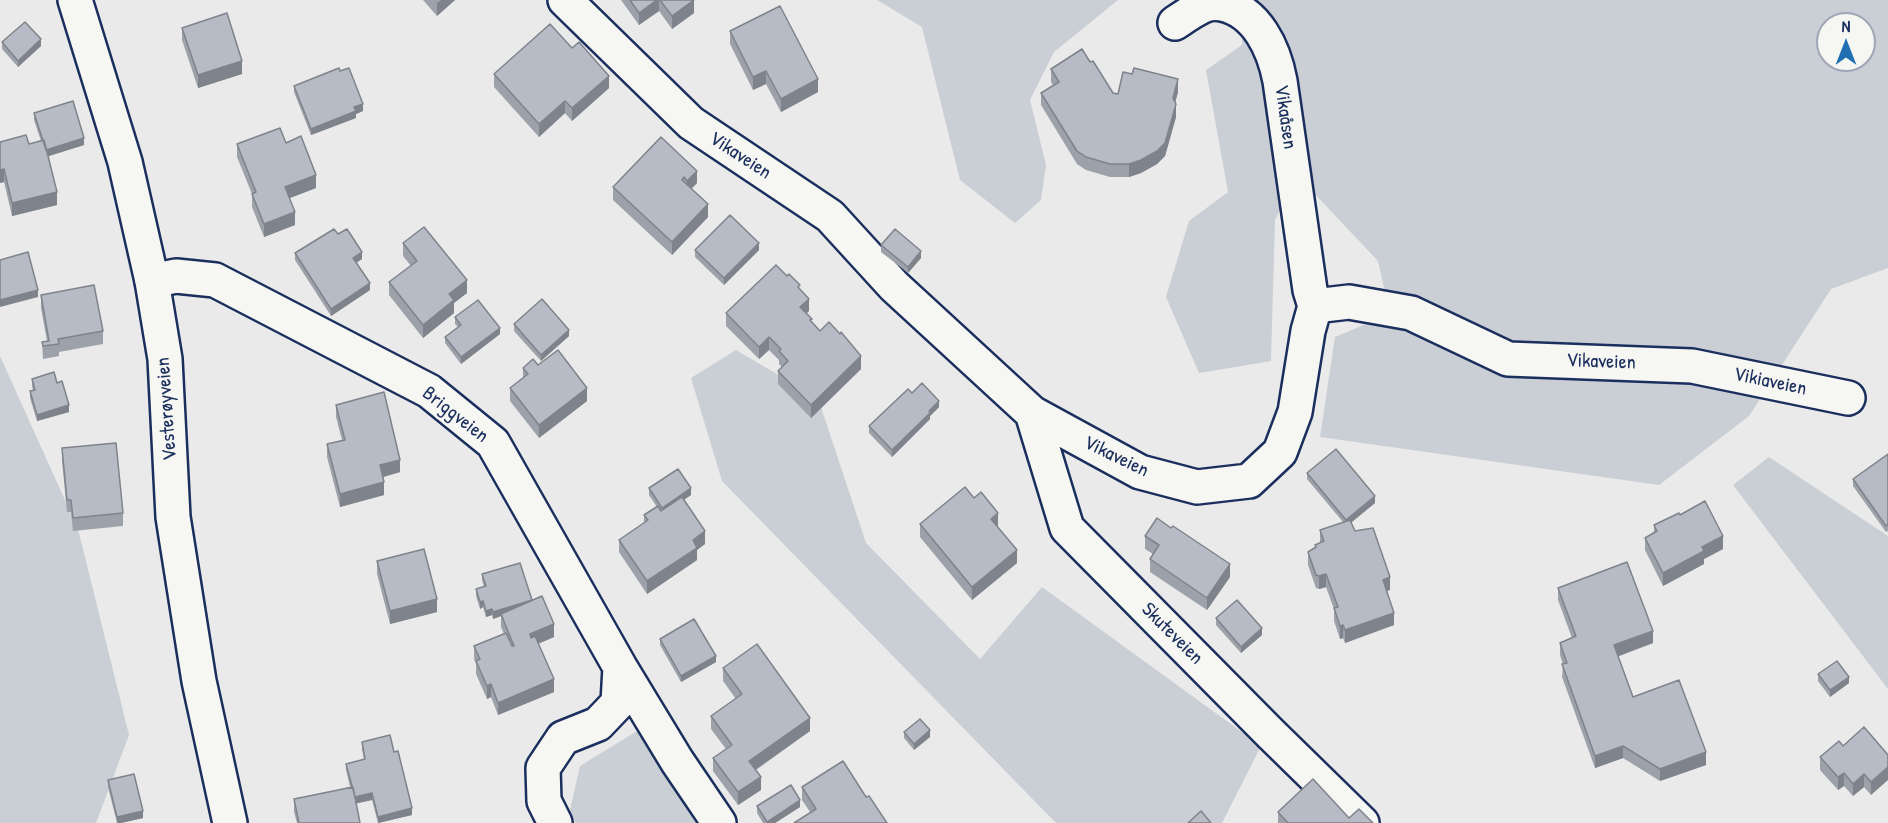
<!DOCTYPE html>
<html>
<head>
<meta charset="utf-8">
<style>
  body { margin:0 }
  #map { position:relative; width:1888px; height:823px; overflow:hidden; background:#e9eae9; font-family:"Patrick Hand",sans-serif }
  canvas { display:block }
  .north { position:absolute; left:1816px; top:12px; width:60px; height:60px; box-sizing:border-box; background:#f6f6f2; border:2px solid #9ea6b7; border-radius:50%; rotate:0deg; font-size:16px; font-weight:700; line-height:24px; text-align:center; color:#1b2f5e }
  .north::after { content:''; display:block; margin:auto; width:21px; height:27px; background:#1f6fb2; clip-path:polygon(50% 0,100% 100%,50% 72%,0 100%) }
</style>
</head>
<body>
<div id="map">
<canvas width="1888" height="823"></canvas>
<div class="north">N</div>
</div>
<script>
const ctx = document.querySelector('canvas').getContext('2d');
ctx.lineJoin = 'round';
function paint(path, color) { ctx.fillStyle = color; ctx.fill(path, 'evenodd'); }
function stroke(path, color, width, dash) { ctx.strokeStyle = color; ctx.lineWidth = width; ctx.lineCap = dash ? 'butt' : 'round'; ctx.setLineDash(dash || []); ctx.stroke(path); }
function write(font, color, halo, rows, align = 'center') {
  ctx.font = font + ' "Patrick Hand",sans-serif'; ctx.lineWidth = 5; ctx.setLineDash([]); ctx.textBaseline = 'middle'; ctx.strokeStyle = halo; ctx.fillStyle = color; for (const [text, x, y, turn = 0] of rows) {
    ctx.save(); ctx.translate(x, y); ctx.rotate((+turn || 0) * Math.PI / 180); ctx.textAlign = isNaN(turn) ? turn : align; if (halo) ctx.strokeText(text, 0, 0); ctx.fillText(text, 0, 0); ctx.restore();
  }
}
paint(new Path2D(`
  M877,0h241l-64,52 -24,48 16,65 -5,35 -26,23 -55,-43 -38,-153z
  M1243,0h645v268l-57,21 -82,127 -90,69 -339,-48 15,-100 55,-23 -12,-53 -82,-87 -21,46 -4,141 -72,12 -33,-76 23,-76 39,-29 -22,-122 36,-25zM1828,24h36v36h-36z
  M736,350l82,48 48,145 114,116 62,-72 219,159 -39,77h-166l-334,-342 -31,-103z
  M0,356l78,173 51,206 -33,88h-96z
  M1769,457l119,79v153l-155,-204z
  M642,728l54,95h-121l-5,-13 10,-44z`), '#caced5');
const minor = new Path2D(`
  M565,0l126,123 139,93 64,70 138,127 108,59 57,15 52,-6 31,-29 15,-40 13,-81 7,-25 34,-4 62,11 97,46 184,7 156,32
  M1175,23c9,-6 19,-13 28,-17 6,-3 13,-3 19,-2 35,7 52,45 58,77l30,209 5,16
  M152,281l24,-5 39,4 214,111 64,52 127,224 -2,36 -20,21 -35,14 -20,30 1,33 11,22
  M1032,413l35,115 203,205 92,90
  M620,667l57,94 42,62`);
const major = new Path2D(`
  M75,0l50,162 27,119 13,78 8,158 26,164 31,142`);
stroke(minor, '#1b2f5e', 38);
stroke(major, '#1b2f5e', 38);
stroke(minor, '#f6f6f2', 33);
stroke(major, '#f6f6f2', 33);
paint(new Path2D(`
  M423,0h32l-18,16z
  M621,0h73v13l-22,16 -13,-18 -20,14z
  M182,28l60,46 -44,14 -16,-48z
  M730,31l88,61 -37,20 -15,-28 -13,6 -23,-46z
  M2,42l39,4 -23,21 -16,-18z
  M1090,62l23,31 5,1 60,-2 -3,10 1,15 -11,39 -8,8 -16,9 -12,4h-19l-24,-7 -9,-6 -36,-59v-12l12,-8 -2,-3v-13z
  M340,71l23,40 -7,3v4l-45,17 -17,-43v-6z
  M494,74l115,14 -37,33 -7,-8 -26,24 -45,-50z
  M34,113l50,32 -36,11 9,49 -45,11 -8,-34 -4,1v-41l29,2 12,-3 -7,-21z
  M661,137l36,46 -6,6 17,28 -36,38 -59,-55v-13z
  M286,143l30,45 -27,10 6,27 -31,12 -12,-30v-13l-15,-37v-13z
  M338,234l24,25 -6,4 14,27 -39,26 -36,-56v-7z
  M403,243l64,50 -13,10v10l-31,25 -34,-43v-13l22,-16 -8,-10z
  M881,245l40,13 -13,15 -27,-21z
  M695,250h64l-35,35 -29,-28z
  M800,289l9,22 -2,2 5,9 8,9 41,38 -50,49 -33,-34v-13l4,-4 -3,-3v-4l-10,-10 -10,9 -33,-33v-13z
  M41,295l62,36v13l-44,8v4l-16,3 -1,-17 5,-1 -6,-33z
  M455,317l45,17 -39,30 -16,-21v-6l13,-10 -3,-3z
  M514,324l55,12 -28,25 -27,-30z
  M538,365l49,36 -48,37 -29,-37v-13l13,-10v-10z
  M32,379l25,4 12,29 -32,9 -7,-23v-7l3,-1 -1,-4z
  M912,393l27,14 -9,9v3l-38,38 -23,-24v-7z
  M336,405l64,67 -17,5 1,18 -44,12 -13,-50v-13l15,-4 -6,-23z
  M62,448l61,65v13l-50,5 -2,-19h-4l-5,-51z
  M1888,454v77l-2,1 -33,-46v-7z
  M1307,473l68,30 -24,19 4,9 35,59 -3,1 7,34 -49,18 -2,-5 -3,1 -6,-18v-12l-8,-22 -7,2 -3,-1 -8,-23v-13l7,-5v-2l5,-2v-13l23,-8 -36,-43z
  M649,488l42,7 -7,5 21,44 -8,6v10l-50,34 -28,-42v-12l25,-17v-8l13,-8 -8,-12z
  M1680,515l43,34 -19,10v5l-41,22 -18,-36v-12l9,-5v-8z
  M920,524l78,2 -1,1 20,36 -45,37 -52,-63z
  M1145,536l85,41 -23,33 -57,-38v-13l3,-5 -8,-5z
  M377,561l60,51 -47,12 -13,-50z
  M482,574l50,27 22,36 -16,7 16,48 -56,23 -7,-18 -4,2 -11,-25v-10l-2,-5v-13l30,-12 -3,-7v-11l-8,3 -1,-4 -6,2 -3,-10 -3,2 -4,-13v-7l8,-2 -2,-7z
  M1558,588l95,55 -35,13 15,41 73,68 -46,16 -37,-23 -28,10 -33,-91 1,-13 -3,-9v-12l12,-5 -14,-38z
  M1216,618l46,17 -21,18 -25,-28z
  M660,639l56,23 -35,20 -21,-37z
  M723,668l87,63 -54,39 5,20 -23,15 -25,-34v-13l13,-9 -15,-20v-13l25,-17 -13,-18z
  M1818,674l31,9 -19,14 -12,-16z
  M904,732l26,5 -16,13 -10,-12z
  M362,742l32,10 18,63 -34,8 -6,-23 -16,3 4,20h-63l-3,-11v-13l56,-12 -4,-17v-6l18,-5 -2,-10z
  M1843,746l45,9 -17,40 -7,-8 -11,9 -9,-10 -6,4 -18,-20v-13z
  M108,780l35,38 -22,5h-4l-9,-36z
  M802,787l64,10 -56,15 -8,-12z
  M757,806l43,1 -25,16h-12l-6,-10z
  M1278,812l71,6 24,5h-95z`), '#9da1aa');
paint(new Path2D(`
  M441,0h14l-18,16v-13z
  M657,0h2v11l-20,14v-12z
  M694,0v13l-22,16v-13z
  M41,39v7l-23,21v-6z
  M242,61v13l-44,14v-13z
  M766,71v13l-13,6v-13z
  M609,76v12l-37,33v-13z
  M818,79v13l-37,20v-13z
  M1178,79v13l-5,19v-13z
  M565,101v12l-26,24v-13z
  M363,104v7l-7,3v4l-45,17v-6l43,-22z
  M1176,104v13l-11,39 -8,8 -16,9 -12,4v-13z
  M84,138v7l-38,12v-7z
  M4,169v13l-4,1v-13z
  M697,171v12l-10,10v-12z
  M316,175v13l-31,12v-13z
  M57,192v13l-45,11v-13z
  M708,204v13l-36,38v-13z
  M295,212v13l-31,12v-13z
  M759,243v7l-35,35v-7z
  M921,251v7l-13,15v-6z
  M362,252v7l-9,6v-7z
  M467,280v13l-13,10v10l-31,25v-13l26,-31z
  M370,283v7l-39,26v-7z
  M38,290v7l-38,10v-7z
  M809,299v12l-9,8v-12z
  M500,328v6l-39,30v-7z
  M569,330v6l-28,25v-6z
  M769,337v13l-10,9v-12z
  M861,356v13l-50,49v-13z
  M587,388v13l-48,37v-13z
  M939,401v6l-9,9v3l-38,38v-7z
  M69,405v7l-32,9v-6z
  M400,460v12l-20,6v-13z
  M384,482v13l-44,12v-13z
  M691,488v7l-29,19v-6z
  M1375,496v7l-29,24v-7z
  M998,513v13l-7,6v-13z
  M705,531v13l-8,6v10l-50,34v-13l46,-41z
  M1723,536v13l-19,10v5l-41,22v-13l39,-26z
  M1017,550v13l-45,37v-13z
  M1230,564v13l-23,33v-12z
  M1326,574v13l-7,2v-13z
  M1390,577v13l-7,2v-12z
  M437,599v13l-47,12v-13z
  M532,600v7l-31,7v2l-8,3v-7z
  M483,601v6l-3,2v-7z
  M492,609v6l-6,2v-6z
  M1394,613v12l-49,18v-13z
  M554,624v13l-24,10v-13z
  M1343,625v13l-3,1v-13z
  M1262,628v7l-21,18v-6z
  M1653,631v12l-39,15v-13z
  M716,656v6l-35,20v-6z
  M1849,677v6l-19,14v-7z
  M554,679v13l-56,23v-12z
  M491,684v13l-4,2v-13z
  M810,718v13l-61,43v-13z
  M930,730v7l-16,13v-6z
  M1623,746v12l-28,10v-12z
  M1706,752v13l-46,16v-12z
  M1888,767v13l-17,15v-13z
  M1844,773v13l-6,4v-13z
  M1864,774v13l-11,9v-12z
  M761,777v13l-23,15v-13z
  M372,793v7l-18,4v-7z
  M800,800v7l-25,16h-8v-1z
  M412,808v7l-34,8v-6z
  M143,811v7l-22,5h-4v-6z`), '#7f838b');
const building = new Path2D(`
  M630,0h27l-18,13z
  M660,0h34l-22,16z
  M780,6l38,73 -37,20 -15,-28 -13,6 -23,-46z
  M227,13l15,48 -44,14 -16,-47z
  M25,22l16,17 -23,22 -16,-19z
  M550,24l22,24 7,-6 30,34 -37,32 -7,-7 -26,23 -45,-50z
  M1082,49l8,13 3,-1 20,32 5,1 5,-22 9,2 2,-6 44,11 -5,19 3,6 -11,39 -8,8 -16,9 -12,4h-19l-24,-7 -9,-6 -36,-58 18,-11 -8,-13z
  M339,68l1,3 9,-3 14,36 -9,3 2,4 -45,18 -17,-43z
  M73,101l11,37 -38,12 -12,-37z
  M280,128l6,15 15,-7 15,39 -31,12 10,25 -31,12 -12,-30 4,-2 -19,-48z
  M26,135l3,9 15,-4 13,52 -45,11 -8,-34 -4,1v-28z
  M661,137l36,34 -10,10 -3,-4 -2,3 26,24 -36,38 -59,-55z
  M730,215l29,28 -35,35 -29,-28z
  M424,227l43,53 -18,14 5,6 -31,25 -34,-43 28,-21 -14,-18z
  M334,229l4,5 9,-5 15,23 -9,6 17,25 -39,26 -36,-56z
  M895,229l26,22 -13,16 -27,-22z
  M28,252l10,38 -38,10v-40z
  M776,265l11,11 2,-2 11,11 -2,2 11,12 -9,8 12,12 -2,1 10,11 9,-9 11,12 1,-2 20,24 -50,49 -33,-34 10,-10 -9,-10 2,-2 -12,-12 -10,10 -33,-34z
  M94,285l9,46 -45,8 1,5 -16,2 -1,-4 7,-1 -8,-46z
  M542,299l27,31 -28,25 -27,-31z
  M478,300l22,28 -39,29 -16,-20 16,-12 -6,-8z
  M558,350l29,38 -48,37 -29,-37 18,-14 -5,-6 10,-9 5,6z
  M54,372l3,11 5,-2 7,24 -32,10 -7,-24 5,-1 -3,-11z
  M922,383l17,18 -10,10 1,2 -38,37 -23,-24 39,-37 4,4z
  M384,392l16,68 -20,5 4,17 -44,12 -13,-50 18,-4 -9,-35z
  M116,443l7,70 -50,5 -2,-18h-4l-5,-52z
  M1336,449l39,47 -29,24 -39,-47z
  M1888,454v70l-2,2 -33,-47z
  M678,469l13,19 -29,20 -13,-20z
  M965,487l9,11 7,-6 17,21 -7,6 26,31 -45,37 -52,-63z
  M682,497l23,34 -12,9 4,8 -50,33 -28,-41 29,-20 -4,-5 14,-9 3,5z
  M1705,501l18,35 -21,11 2,4 -41,22 -18,-35 12,-7 -3,-6 25,-12 1,2z
  M1157,518l14,10 2,-2 57,38 -23,34 -57,-39 9,-14 -14,-9z
  M1350,520l5,11 18,-3 17,49 -7,3 11,33 -49,17 -2,-5 -3,1 -6,-18 4,-1 -12,-33 -7,2 -3,-1 -8,-23 8,-5 -1,-2 9,-4 -4,-11z
  M424,549l13,50 -47,12 -13,-50z
  M1627,562l26,69 -39,14 19,52 46,-17 27,72 -46,17 -37,-23 -28,10 -33,-92 5,-1 -7,-20 16,-7 -18,-48z
  M520,563l12,37 -39,12 -1,-3 -6,2 -3,-10 -3,1 -4,-13 10,-3 -4,-12z
  M542,596l12,28 -24,10 1,4 4,-2 19,43 -56,24 -7,-19 -4,2 -11,-25 4,-2 -6,-13 32,-13 6,13h2l-13,-32z
  M1237,600l25,28 -21,19 -25,-29z
  M694,619l22,37 -35,20 -21,-37z
  M757,644l53,74 -61,43 12,16 -23,15 -25,-34 19,-13 -21,-29 31,-22 -19,-26z
  M1837,661l12,16 -19,13 -12,-16z
  M920,719l10,11 -16,14 -10,-12z
  M1864,727l24,28v12l-17,15 -7,-8 -11,10 -9,-11 -6,4 -18,-20 19,-16 4,5z
  M390,735l4,17 4,-1 14,57 -34,9 -6,-24 -17,4 -9,-33 19,-5 -3,-17z
  M843,761l23,36 3,-1 18,27h-93l22,-14 -14,-22z
  M134,774l9,37 -26,6 -9,-37z
  M1313,779l36,39 10,-9 14,14h-85l-10,-11z
  M791,785l9,15 -33,22 -10,-16z
  M353,787l7,36h-61l-5,-24z
  M1201,811l10,12h-23z`);
paint(building, '#b6bbc6');
stroke(building, '#7f838b', 1.5);
write('20px', '#1b2f5e', '#f6f6f2', [
  ["Vikaåsen",1285,117,82],
  ["Vikaveien",740,156,33],
  ["Vikaveien",1601,362,2],
  ["Vikiaveien",1770,382,12],
  ["Vesterøyveien",167,409,-94],
  ["Briggveien",455,415,38],
  ["Vikaveien",1116,457,26],
  ["Skuteveien",1172,634,45]
]);
</script>
</body>
</html>
